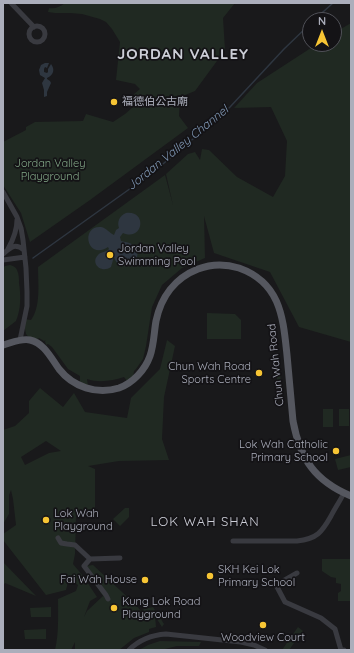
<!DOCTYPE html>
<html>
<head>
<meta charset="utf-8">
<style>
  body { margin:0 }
  #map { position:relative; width:354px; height:653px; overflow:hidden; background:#19191b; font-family:Quicksand,sans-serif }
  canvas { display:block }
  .frame { position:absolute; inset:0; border:4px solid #abaebb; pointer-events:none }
  .north { position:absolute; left:302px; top:12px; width:40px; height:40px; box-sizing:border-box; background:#141316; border:1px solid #505158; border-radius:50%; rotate:0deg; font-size:11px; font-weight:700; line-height:16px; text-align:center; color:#abaebb }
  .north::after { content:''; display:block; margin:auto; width:14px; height:18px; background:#f7c534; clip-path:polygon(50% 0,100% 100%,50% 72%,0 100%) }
</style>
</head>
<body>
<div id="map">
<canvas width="354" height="653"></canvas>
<div class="frame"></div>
<div class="north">N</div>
</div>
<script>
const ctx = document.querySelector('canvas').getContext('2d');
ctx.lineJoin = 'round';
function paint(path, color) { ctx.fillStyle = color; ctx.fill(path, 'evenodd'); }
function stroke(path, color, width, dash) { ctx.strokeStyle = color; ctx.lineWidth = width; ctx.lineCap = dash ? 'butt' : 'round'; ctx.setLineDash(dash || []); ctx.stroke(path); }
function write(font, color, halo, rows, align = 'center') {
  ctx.font = font + ' Quicksand,"Noto Sans TC",sans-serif'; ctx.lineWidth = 3.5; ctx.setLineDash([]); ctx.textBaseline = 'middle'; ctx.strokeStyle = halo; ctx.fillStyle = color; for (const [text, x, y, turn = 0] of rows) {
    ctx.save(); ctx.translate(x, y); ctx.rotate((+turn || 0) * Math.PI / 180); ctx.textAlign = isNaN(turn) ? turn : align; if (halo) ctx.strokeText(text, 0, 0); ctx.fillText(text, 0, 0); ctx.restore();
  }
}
paint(new Path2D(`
  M65,3h170l-12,15 2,32 -30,41 -15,6 -1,19 9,12 -98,72 -60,42 -9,-29 -18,-28v-43l23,-12v-3l9,-5 48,-1 3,-7 27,8 12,-8 8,-7 1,-13 6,-5 -5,-5 -19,-4 4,-38 -8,-13 -6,-7 -6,-3 -18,-5 -12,-1h-15l-7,-1 1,-4c6,1 11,-1 16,-5z
  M351,23v319l-52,-15 -29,-55 -56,-19 -10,-37 1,42 -23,10 -20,17 -10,22 -6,39 -3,13 -7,10 -2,2 -1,6 -6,4 -3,-4c-12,4 -25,6 -37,2l1,7 -8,-4v-6l-12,-7 -16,-22 -4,-3 -2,1 -1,-4 1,-1 -2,1 -5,-3 -6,4 -7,-8 -3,-15 8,1c10,-14 7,-36 7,-53l127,-92 8,30 -7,-31 22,-20 7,-2 5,8 2,-11 7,1 28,27 36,20 12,-21 2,-35 -16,-34 -37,1 23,-25 60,-39h17v-11z
  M10,265c3,1 6,2 7,5 2,4 2,9 2,13 2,13 2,26 -3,38l-13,10v-63l2,-2z
  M207,313l28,1 6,6v19h-34z
  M167,340l8,6 -11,51 -2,42 7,21 -50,1 -31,5 7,3v45h-19l-1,40 -2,10 10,12 14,21 -7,4 -6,16 3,-6 16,-15 -19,-28 2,-2 7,-1 43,40 5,6 3,-2 9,-2 11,17 -2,3 -7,-11 1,11 -7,2v3l-15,6 -15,12h-44v-8l-4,8h-16c4,-17 3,-34 3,-51l18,-8 2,-6 -9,-7 -3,12 -20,5 -43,-55v-6l13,-9 -3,-26 -2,-9 -2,5v19l-6,10v-94l12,-4 14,-13v-12l11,-13 23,19 11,-14 11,19 42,6 4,-20 29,-29zM46,441l15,10 -12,2 -24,12 -4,-8z
  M279,360l2,25 -4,1v-25z
  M323,409h10v18h-10z
  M339,409h10v17h-10z
  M351,455v12l-13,3 -3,-11z
  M125,508h4v9l-9,9 -7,-7z
  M322,559h29v42h-13v-8l3,-2v-7l-5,-1v-5l-5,-1 -9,-6z
  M3,562l33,34 -31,-13 -2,3z
  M51,607v10h-20l-1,-9z
  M298,627l5,4 -14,19h-7z
  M46,629v10h-21l-1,-9z
  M160,641l41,1 -2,4h-22l-16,4h-22l9,-5z`), '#202922');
paint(new Path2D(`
  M45,63h4l-2,5 -2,-1 -1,2v3l3,1 1,-1v-3l3,-5c4,5 3,11 -4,14v1l3,2 1,2 -4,9v4l-3,1v-7l-2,-7 3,-5 -5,-3 -1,-5 2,-5z
  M126,213c22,-3 17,29 -3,20l-3,4 1,4c4,1 8,1 12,4 17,14 -19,36 -20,5l-2,5 2,5 -2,7c-10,7 -21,-4 -13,-12 3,-4 8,-2 11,-6l-1,-2c-21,14 -28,-22 -7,-20 6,1 8,6 13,8l2,-5 3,-2c-2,-6 0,-12 7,-15z`), '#2e3640');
stroke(new Path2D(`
  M314,20l19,-17
  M33,258l119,-85 65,-54 13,-12 54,-58 26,-25`), '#2e3640', 1.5);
stroke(new Path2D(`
  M11,3l23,24
  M29 34a8 8 0 1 1 16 0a8 8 0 1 1-16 0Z
  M3,192l14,25 4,11 2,12 3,28 1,24v14l-7,34
  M8,249c5,-9 9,-19 9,-29
  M3,254c8,-7 12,-11 21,-4
  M3,260l22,-3
  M58,538l3,5 6,1 8,1 15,14 30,-1
  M233,541h64c20,-2 25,-9 34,-25 4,-8 9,-15 13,-23
  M90,559l-6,7 22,29 2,4
  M297,573l-21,12 9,17 36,16 14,11 6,21h3
  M129,650c10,-10 22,-15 37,-16l75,8 13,3 11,5`), '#393a40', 5);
stroke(new Path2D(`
  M3,345c8,-2 18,-7 27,-5 14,3 21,18 29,29 14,18 38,26 60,19 14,-5 26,-18 31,-32 4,-11 4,-24 6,-35 5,-24 19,-43 42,-52 13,-5 28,-5 41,-1 42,15 44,50 48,87 2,22 4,44 6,66 7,38 22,60 58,75`), '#55575f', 7);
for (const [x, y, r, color] of [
  [114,102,4,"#f7c534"],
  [110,255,4,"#f7c534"],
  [259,373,4,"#f7c534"],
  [336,451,4,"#f7c534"],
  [46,520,4,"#f7c534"],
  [210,576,4,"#f7c534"],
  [145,580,4,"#f7c534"],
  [114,608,4,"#f7c534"],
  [263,625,4,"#f7c534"]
]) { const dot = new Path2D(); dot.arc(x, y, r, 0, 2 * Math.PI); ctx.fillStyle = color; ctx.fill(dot); stroke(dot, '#141316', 1.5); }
write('11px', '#abaebb', '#141316', [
  ["福德伯公古廟",122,102],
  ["Jordan Valley",118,249],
  ["Swimming Pool",118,262],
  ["Chun Wah Road",251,367,"right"],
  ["Sports Centre",251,380,"right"],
  ["Lok Wah Catholic",328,445,"right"],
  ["Primary School",328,458,"right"],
  ["Lok Wah",54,514],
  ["Playground",54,527],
  ["SKH Kei Lok",218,570],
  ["Primary School",218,583],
  ["Fai Wah House",137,580,"right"],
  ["Kung Lok Road",122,602],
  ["Playground",122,615],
  ["Woodview Court",263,638,"center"]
], 'left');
write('11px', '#81a686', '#141316', [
  ["Jordan Valley",50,164],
  ["Playground",50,177]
]);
write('11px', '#abaebb', '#141316', [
  ["Chun Wah Road",276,365,-96]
]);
write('italic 12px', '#8199b6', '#141316', [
  ["Jordan Valley Channel",178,148,-39]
]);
ctx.letterSpacing = '1px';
write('13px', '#ccced7', '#141316', [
  ["LOK WAH SHAN",205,522]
]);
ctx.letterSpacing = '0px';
ctx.letterSpacing = '1px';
write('bold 15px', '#ccced7', '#141316', [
  ["JORDAN VALLEY",183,54]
]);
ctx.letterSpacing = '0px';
</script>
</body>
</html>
